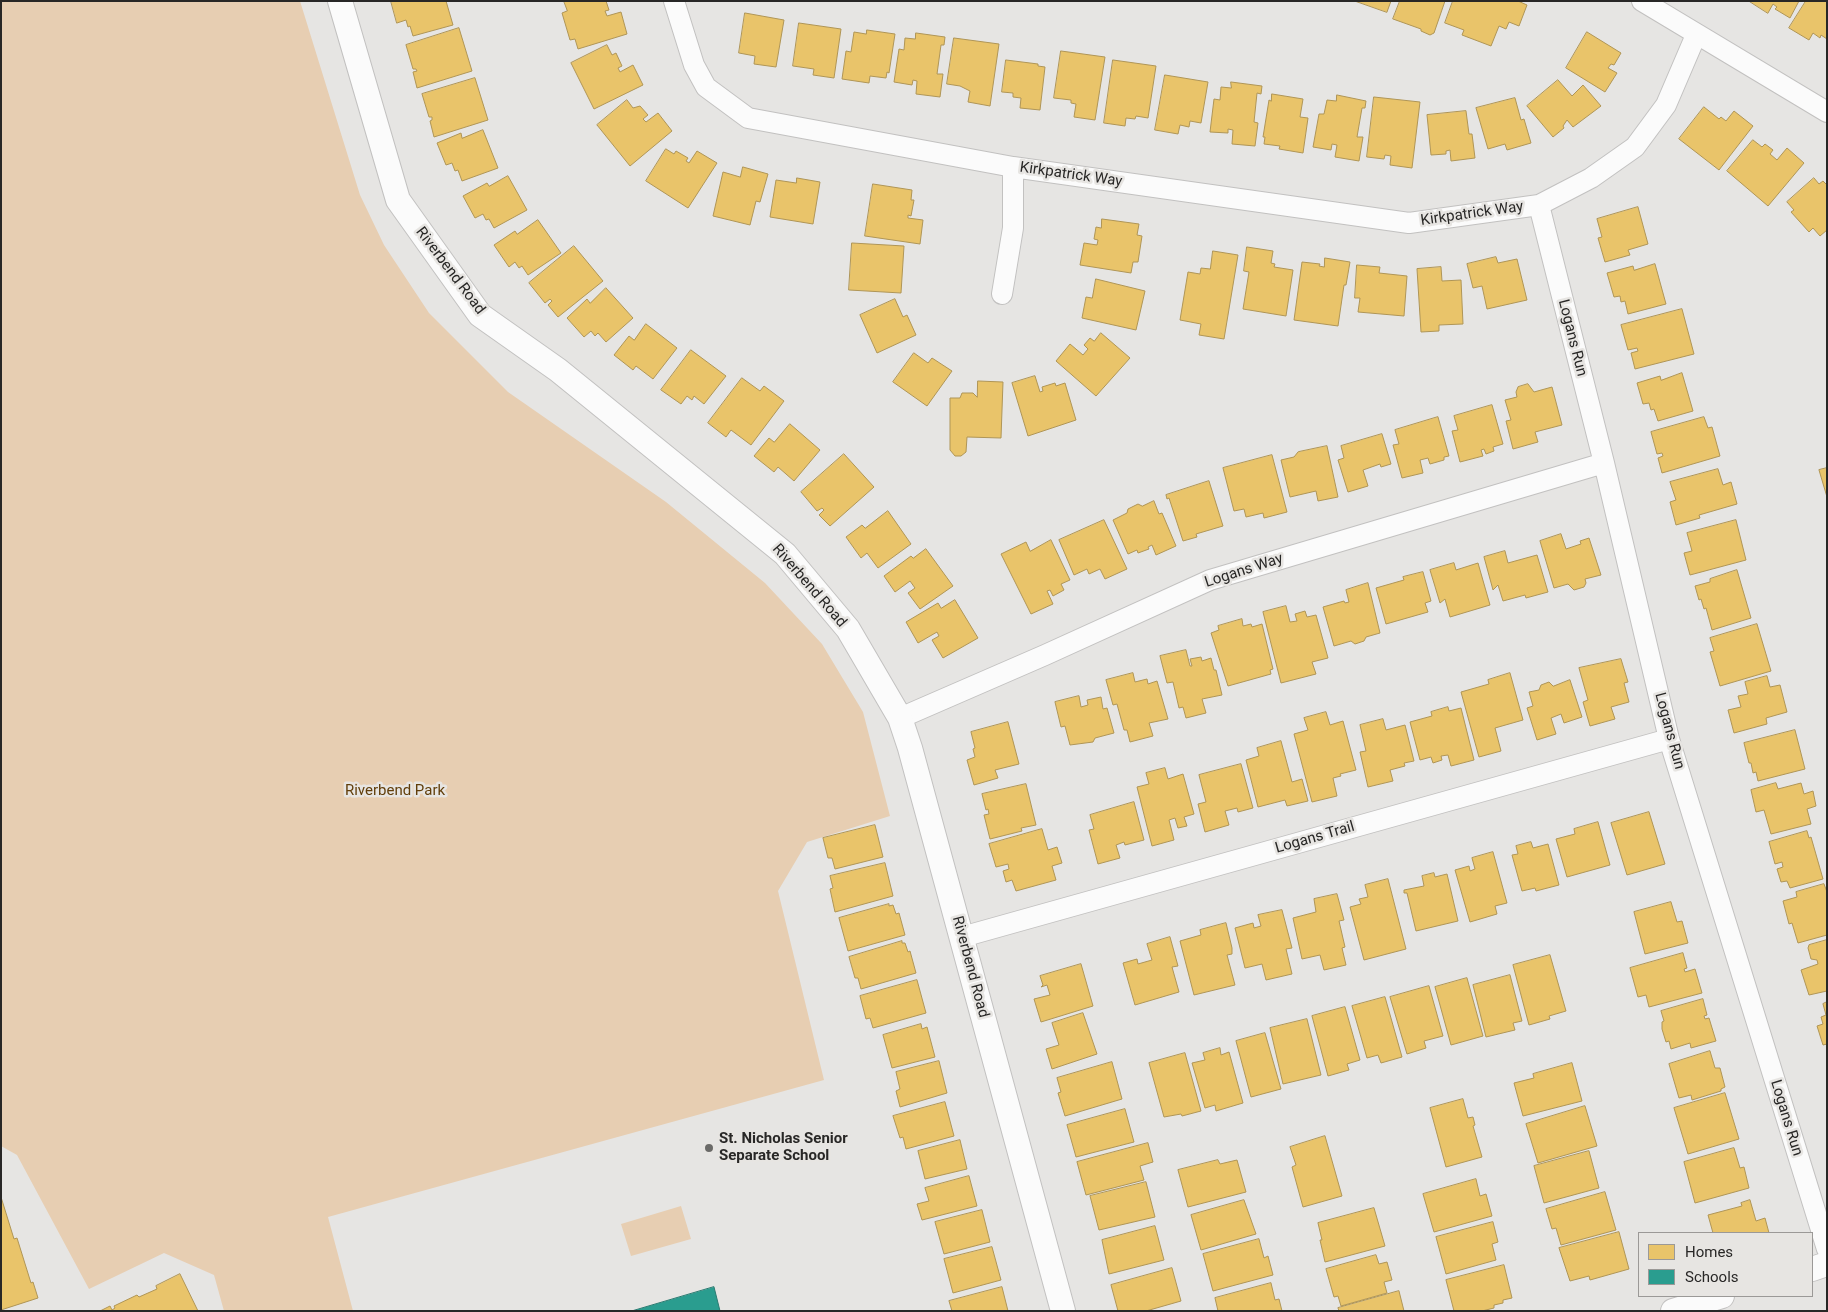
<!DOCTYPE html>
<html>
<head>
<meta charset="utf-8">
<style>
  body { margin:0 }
  #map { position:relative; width:1828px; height:1312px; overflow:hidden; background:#e6e5e3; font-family:Roboto,sans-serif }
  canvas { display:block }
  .frame { position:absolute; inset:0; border:2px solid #282726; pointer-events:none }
  .legend { position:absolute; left:1638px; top:1232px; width:175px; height:65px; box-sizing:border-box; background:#e7e5e2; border:1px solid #9b9997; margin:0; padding:6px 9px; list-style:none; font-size:15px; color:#282726 }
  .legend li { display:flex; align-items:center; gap:10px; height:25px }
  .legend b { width:25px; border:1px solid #9b9997 }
</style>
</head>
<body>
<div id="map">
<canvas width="1828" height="1312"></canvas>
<div class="frame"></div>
<ul class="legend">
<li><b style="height:14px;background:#e9c46a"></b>Homes</li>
<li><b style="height:14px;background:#2a9d8f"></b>Schools</li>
</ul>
</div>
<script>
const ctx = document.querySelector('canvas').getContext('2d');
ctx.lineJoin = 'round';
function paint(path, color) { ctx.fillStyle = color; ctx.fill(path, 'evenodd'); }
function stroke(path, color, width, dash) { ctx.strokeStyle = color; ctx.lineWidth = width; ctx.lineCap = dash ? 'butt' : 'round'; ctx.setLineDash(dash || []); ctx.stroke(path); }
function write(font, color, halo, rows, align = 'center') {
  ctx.font = font + ' Roboto,sans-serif'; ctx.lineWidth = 5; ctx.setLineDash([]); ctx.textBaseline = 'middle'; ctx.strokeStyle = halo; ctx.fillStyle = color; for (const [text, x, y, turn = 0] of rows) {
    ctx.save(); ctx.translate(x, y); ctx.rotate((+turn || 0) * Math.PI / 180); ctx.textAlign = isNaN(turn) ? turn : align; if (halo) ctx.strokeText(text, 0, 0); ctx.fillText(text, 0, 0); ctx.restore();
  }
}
paint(new Path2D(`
  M1,1h299l60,194 24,50 45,68 79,79 158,110 99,81 57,61 41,68 27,104 -83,26 -29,49 46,189 -496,137 25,94h-129l-10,-36 -50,-22 -75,36 -72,-134 -16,-9z
  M681,1206l10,33 -60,17 -10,-32z`), '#e7ceb2');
const homes = new Path2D(`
  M391,1h55l7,24 -40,11 -3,-10 -2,1 -2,-7 -9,3z
  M564,1h42l3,9 -4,1 2,5 14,-4 6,22 -49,15 -3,-10 -5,1 -8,-27 5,-2z
  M1355,1h36l-4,11z
  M1400,1h45l-11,32 -4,2 -9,-4v-2l-28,-10z
  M1453,1h65l9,4 -8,21 -10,-4 -3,7 -7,-3 -8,20 -29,-11 2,-5 -19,-7z
  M1749,1h50l-9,17 -15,-9 2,-2 -4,-3 -5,9z
  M1806,1h21v38l-6,-4 -1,3 -7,-5 -4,7 -20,-12z
  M745,13l39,7 -8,47 -22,-3 1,-8 -16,-3z
  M799,23l42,6 -7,49 -21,-3 1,-6 -21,-3z
  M459,28l13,43 -55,17 -4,-16 4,-1 -1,-2h-3l-7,-24z
  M867,30l28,4 -6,39 -2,-1 -1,6 -16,-2 -1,7 -27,-4 4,-28 5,1 3,-20 12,2z
  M1587,32l34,21 -7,12 -3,-1 -3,4 9,5 -12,19 -39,-24z
  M916,33l29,4 -1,8h-3l-4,29h6l-3,23 -24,-3 1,-13 -4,-1 -1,5 -18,-3 5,-33 5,1 1,-12 10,1z
  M954,38l45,6 -9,62 -22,-4 2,-11 -10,-5 -13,-2z
  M607,45l5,10 4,-2 6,13 -4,2 2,4 13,-7 10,20 -49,24 -23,-46z
  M1061,51l44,6 -10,63 -21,-3 2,-13 -5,-1v-3l-17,-2z
  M1006,60l32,4v2l7,1 -5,43 -20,-2 1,-10 -8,-1v-4l-11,-1z
  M1113,60l43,6 -8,52 -12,-2 -1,3 -9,-1 -1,8 -21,-3z
  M1165,75l43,7 -7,41 -11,-2 -1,6 -9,-2 -2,9 -23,-4z
  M475,78l13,42 -54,17 -4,-16 2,-1v-3h-3l-7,-23z
  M1558,80l14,16 11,-11 18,21 -28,21 -6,-7 -4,6 1,2 -11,9 -26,-31z
  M1231,82l31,4 -1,8 -4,-1 -3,29 4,1 -3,23 -23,-2 1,-14 -5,-1v4l-18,-1 4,-33 6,1 1,-13 10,1z
  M1272,94l31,5 -3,18 8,1 -5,35 -24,-4 1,-3 -16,-2 1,-7h-2l6,-37 2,1z
  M1337,95l29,6 -1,7h-3l-5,29h6l-4,24 -24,-4 2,-12 -5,-1 -1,6 -18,-3 6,-33h5l3,-14 9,1z
  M1374,97l46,5 -8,66 -22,-3 1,-9 -6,-1 -1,4 -17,-2z
  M1515,98l6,22 3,-1 7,24 -24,7 -2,-6 -17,5 -12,-41z
  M627,100l6,8 7,-2 8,9 -5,4 3,3 12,-9 14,18 -42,35 -33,-41z
  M1704,107l15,12 2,-2 5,4 8,-10 19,15 -34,44 -40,-31z
  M1466,111l3,23h3l3,24 -24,3 -1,-11 -4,1v3l-15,1 -4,-40z
  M483,130l15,38 -36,13 -4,-11 -3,1 -3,-8 -6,2 -9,-22 24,-10 1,5z
  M1753,140l9,7 3,-3 8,6 -3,4 7,6 10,-12 17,15 -36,43 -41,-35z
  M666,149l8,5 2,-3 12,7 -2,3 3,2 8,-12 20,12 -29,45 -42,-27z
  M743,167l25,7 -8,28 -4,-1 -6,24 -37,-9 10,-44 17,5z
  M508,176l19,34 -33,18 -5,-9 -3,1 -3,-6 -8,4 -12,-22 24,-13 2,3z
  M797,178l23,4 -7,42 -43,-7 6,-37 20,3z
  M1814,178l5,6 4,-3 4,4v45l-7,6 -7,-8 -4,4 -18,-20 3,-2 -7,-8z
  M873,184l39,6 -1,10h3l-3,16 -3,-1v3l15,2 -3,24 -55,-8z
  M1638,207l10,37 -20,6 2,5 -25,7 -7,-24 4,-1 -5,-18z
  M1102,219l37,5 -2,11 5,1 -4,26h-5l-2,11 -51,-8 4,-22 13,2 1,-5 -4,-1 2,-12 5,1z
  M538,220l23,33 -33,22 -6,-9 -3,2 -4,-6 -6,5 -15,-22 21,-14 2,3z
  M852,243l52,3 -3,47 -52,-3z
  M574,246l29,35 -45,36 -10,-12 4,-4 -2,-2 -5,4 -16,-20z
  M1247,247l26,4 -2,12 4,1 -1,3 19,3 -7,46 -43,-7 6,-37 -5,-1z
  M1213,251l25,4 -14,84 -25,-4 2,-11 -21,-4 8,-48 12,2 1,-6 9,1z
  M1496,257l2,6 19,-4 10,41 -40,9 -5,-23 -9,2 -6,-24z
  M1325,258l25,4 -4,23h-2l-6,41 -44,-6 8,-58 18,2 -1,2 5,1z
  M1655,264l11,40 -38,10 -3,-13 -4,1 -1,-6 -6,1 -7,-24 26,-7 1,4z
  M1357,265l23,2 -1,6 28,3 -3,40 -46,-4 2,-14h-5z
  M1441,267l1,14 19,-1 2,44 -24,1v6l-18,1 -4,-63z
  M1096,279l49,12 -9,39 -54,-12 4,-21 6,1z
  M606,288l27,30 -27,24 -8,-9 -3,3 -4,-5 -7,6 -17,-19 20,-19 3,4z
  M895,299l8,18 4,-2 9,20 -39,18 -17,-38z
  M1682,309l12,45 -59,15 -4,-16 7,-2 -1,-3 -9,2 -7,-25z
  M646,324l31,24 -24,31 -17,-13 -3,4 -19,-15 15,-19 5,4z
  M1101,333l29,25 -34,38 -40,-35 14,-17 13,11 5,-6 -4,-4 6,-7 4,3z
  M691,350l35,26 -22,28 -10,-8 -2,4 -5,-4 -6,8 -20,-14z
  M914,353l14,10 4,-5 20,13 -25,35 -34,-24z
  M1682,373l11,38 -35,10 -4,-12 -3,1 -2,-7 -6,1 -6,-21 23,-7 1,4z
  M1035,376l5,16 3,-1 -1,-4 13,-4 1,3 9,-3 11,37 -48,16 -16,-53z
  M742,378l18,13 4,-5 20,15 -33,44 -20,-15 -5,7 -18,-14z
  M978,381l25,1 -2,56 -34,-1 -1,15 -5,4h-6l-5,-6v-52h10l2,-5h11l4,4z
  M1528,384l6,8 18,-5 10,38 -27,7 3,10 -25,7 -7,-28 5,-1 -6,-20 12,-3 -1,-5 2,-5z
  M1492,405l11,39 -10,3 1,4 -8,3 -2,-5 -3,1 2,6 -23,6 -8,-31 6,-1 -4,-14z
  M1438,417l11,39 -5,1v3l-14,4 -2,-6 -8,2 3,13 -21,5 -9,-33 6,-1 -4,-14z
  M1704,417l4,11 4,-1 8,29 -58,17 -4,-15 5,-2 -1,-3 -5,1 -6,-22z
  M790,424l30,26 -26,31 -16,-14 -4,5 -20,-16 15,-18 5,4z
  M1382,434l9,30 -10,3 -1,-3 -17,6 5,16 -20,6 -10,-32 6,-2 -3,-12z
  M1327,446l11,51 -20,4 -2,-10 -26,6 -9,-37 13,-3 4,-5z
  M844,454l30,33 -44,39 -11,-11 5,-5 -2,-2 -5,3 -16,-19z
  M1272,455l15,57 -23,6 -1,-5 -17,4 -2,-8 -10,2 -11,-43z
  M1827,468v29l-8,-27z
  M1718,469l5,16 8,-3 6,22 -38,11 1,3 -24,7 -6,-23 6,-2 -6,-18z
  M1209,481l14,45 -27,8 1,3 -14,4 -14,-43 -2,1 -1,-4z
  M1154,501l5,13 3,-1 14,33 -20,9 -4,-10 -4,2 1,2 -11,4 -1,-3 -9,4 -15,-34 14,-7 1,-4 10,-5 4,2z
  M888,511l23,33 -33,24 -11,-15 -6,5 -15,-21 16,-12 3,3z
  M1104,520l23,49 -22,10 -5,-10 -11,5 -2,-5 -13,6 -15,-35z
  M1736,520l10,40 -56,15 -6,-22 8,-2 -5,-18z
  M1561,534l5,15 15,-5 -1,-3 9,-3 12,37 -16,4 1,4 -2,4 -10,3 -6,-6 -14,4 -14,-47z
  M1051,540l19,40 -9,4 3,6 -11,6 -3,-6 -3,1 6,13 -22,10 -30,-60 25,-12 4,9z
  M926,549l27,37 -33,23 -12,-16 7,-5 -5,-7 -15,11 -11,-16 27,-20 2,2z
  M1505,551l3,12 29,-8 11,37 -22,6 -1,-3 -22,6 -5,-16 -5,5 -9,-33z
  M1454,563l2,7 22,-7 12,42 -40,12 -5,-18 -5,4 -10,-33z
  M1737,570l14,48 -39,12 -6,-22 -2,1 -3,-10 -2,1 -4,-14 15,-4v-3z
  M1423,572l8,29 -6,2 3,9 -42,12 -10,-36 28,-8 -1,-3z
  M1368,583l12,50 -14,4 -2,4 -9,3 -4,-3 -17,5 -11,-39 21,-6 1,2 4,-1 -3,-12z
  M955,600l23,38 -35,20 -11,-18 7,-4 -2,-4 -19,11 -12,-21 32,-19 3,5z
  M1286,606l4,16 7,-1 -2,-7 10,-3 2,6 9,-2 12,43 -16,4 4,12 -35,9 -18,-71z
  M1242,619l1,7 8,-2 1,3 10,-3 11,45 -3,1 1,4 -43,12 -17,-53 8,-3 -1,-4z
  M1757,624l14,47 -51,15 -10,-34 4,-1 -4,-13z
  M1186,650l4,16h2l-2,-7 11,-2 1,4 9,-3 3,12h2l6,25 -20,4 4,14 -20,5 -3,-11 -4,1 -6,-26 -6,1 -7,-27z
  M1621,659l7,23 -4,1 5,19 -18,5 4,12 -25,7 -7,-24 5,-2 -9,-32z
  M1133,673l2,9 12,-3 1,5 9,-3 11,38 -19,4 4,13 -23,6 -3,-12h-3l-7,-26 -4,1 -7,-25z
  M1510,673l13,47 -28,8 6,23 -22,6 -18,-65 28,-8 -1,-4z
  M1767,676l3,11 10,-2 7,27 -21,6 1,6 -33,9 -6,-23 13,-3 -3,-11 10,-2 -3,-12z
  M1570,680l12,37 -18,6 -3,-9 -10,4 5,16 -19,6 -10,-32 6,-2 -4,-14 10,-2 2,-5 8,-3 4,4z
  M1079,696l2,11 7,-2 -1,-5 14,-3 2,12 4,-1 7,25 -19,5 -2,4 -23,3 -5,-19 -4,1 -6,-25z
  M1448,707l1,4 12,-3 13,52 -23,6 -3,-11 -7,1 1,4 -9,3 -2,-6 -11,3 -10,-38 22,-6 -1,-4z
  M1326,712l4,13 13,-4 13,49 -16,4 1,2 -8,2 4,18 -25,6 -18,-68 14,-4 -4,-12z
  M1383,719l3,11 19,-5 9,36 -10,2 1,3 -15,4 3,11 -25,6 -8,-35 6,-1 -6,-26z
  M1008,722l11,42 -24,6 3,8 -24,7 -7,-25 8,-3 -2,-8 2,-1 -4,-16z
  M1795,730l10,39 -47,12 -2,-9 -3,1 -2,-10h-2l-5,-20z
  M1281,741l11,41 10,-3 6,22 -21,5 -2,-6 -27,7 -12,-47 13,-4 -2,-8z
  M1241,764l12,44 -15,4 -1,-4 -12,3 4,14 -24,7 -7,-28 8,-2 -7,-27z
  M1165,768l3,11 15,-5 11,40 -10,3 3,9 -9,2 -3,-10 -6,2 5,20 -22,6 -15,-59 12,-3 -3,-11z
  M1776,783l2,6 23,-6 3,11 9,-3 3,15 -9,3 4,15 -40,10 -7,-24 -8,2 -5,-22z
  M1026,784l10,41 -15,3 1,3 -32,8 -6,-24 5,-1 -1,-5 -2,1 -4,-16z
  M1134,802l10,38 -19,5 -1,-3 -8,3 4,13 -22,6 -9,-34 5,-1 -4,-14z
  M1649,812l16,52 -38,11 -16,-52z
  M1598,822l12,43 -43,12 -11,-38 19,-5 -1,-5z
  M875,825l8,32 -48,12 -3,-11h-4l-5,-20z
  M1042,829l6,21 9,-3 5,16 -10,3 4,14 -40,11 -4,-11 -6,2 -3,-11 6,-2 -1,-5 -12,3 -7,-23z
  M1807,831l2,7 2,-1 12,42 -33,9 -3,-7 -6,1 -4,-13 6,-2 -1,-5 -7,2 -6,-22z
  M1531,842l2,6 15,-4 11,41 -23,6 -1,-3 -13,3 -10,-36 6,-1 -2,-8z
  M1493,852l14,51 -12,3 2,8 -27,8 -15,-52 14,-4 1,5 5,-2 -3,-11z
  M885,863l8,33 -58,16 -5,-23 3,-1 -3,-12z
  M1434,873l1,4 12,-3 11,47 -42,10 -9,-38h-3v-3l20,-4 -2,-10z
  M1388,879l18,70 -42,11 -14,-53 11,-3 -2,-5 9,-2 -3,-12z
  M1824,884l3,8v43l-29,8 -6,-20 -3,1 -6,-23 14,-4 -1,-5z
  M1337,894l7,26 -5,1 6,26 -3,1 4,17 -22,5 -4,-15 -18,4 -9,-41 23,-6 -2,-13z
  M1671,902l6,20 5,-1 6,22 -43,11 -11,-42z
  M889,904v2l4,-1 3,9 3,-1 6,22 -57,16 -9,-33z
  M1282,910l10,38 -6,1 6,25 -26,6 -4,-16 -17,4 -10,-40 18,-5 1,5 7,-2 -3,-11z
  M1226,923l6,25v6l-5,1 8,30 -41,10 -14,-54 21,-6 -1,-5z
  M1170,937l8,29 -6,1 7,25 -44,13 -12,-42 14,-4 1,5 14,-4 -5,-16z
  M1827,940v51l-18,4 -8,-25 17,-6 -1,-4 -6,-1 -3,-11 1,-3z
  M902,941v2h3l3,9 2,-1 6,22 -55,16 -3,-11h-3l-6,-21z
  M1683,953l4,15 -3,1 1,3 10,-3 7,24 -53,14 -3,-12 -8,2 -8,-29z
  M1550,955l16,56 -17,5 1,3 -21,6 -16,-60z
  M1081,964l12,42 -52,16 -7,-23 16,-4 -3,-10 -6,2 2,-2 -3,-9z
  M1510,975l12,46 -9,2 2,7 -29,7 -13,-52z
  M1467,978l16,58 -32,9 -16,-58z
  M917,980l9,33 -53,15 -3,-10 -4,1 -6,-23z
  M1429,986l14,50 -19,5 2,7 -19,6 -17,-57z
  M1385,997l17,60 -21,6 -3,-8 -11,3 -15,-52z
  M1703,999l4,16 -3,1 1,3 4,-1 7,23 -25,7 -1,-5 -19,6 -2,-8 -3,1 -4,-13v-7l2,-1 -3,-10z
  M1827,1002v42l-4,1 -6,-19 6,-2 -2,-7 5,-2 -3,-11z
  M1345,1007l15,53 -13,4 2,6 -21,6 -16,-60z
  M1083,1013l14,41 -45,15 -6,-20 13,-4 -7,-22z
  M1307,1019l14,56 -38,9 -13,-56z
  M921,1024l1,5 5,-2 8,30 -43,11 -9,-33z
  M1265,1033l16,56 -30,8 -15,-56z
  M1220,1048l1,7 8,-3 14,51 -27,8 -1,-6 -10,3 -13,-45 13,-3 -2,-7z
  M1710,1051l5,17h5l5,19 -4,2v2l-29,9 -1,-5 -12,3 -10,-34z
  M1185,1053l16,58 -19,5 -1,-2 -17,3 -15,-54z
  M939,1061l8,32 -47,14 -4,-16 4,-2 -4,-17z
  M1112,1062l10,37 -57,17 -7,-23 3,-1 -4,-14z
  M1572,1063l10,38 -59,15 -9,-33 20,-5 -1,-4z
  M1725,1093l14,46 -51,15 -14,-46z
  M1463,1099l5,19 5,-1 2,8 -2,1 9,31 -36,10 -16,-59z
  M945,1102l9,34 -48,13 -3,-12 -3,1 -7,-22z
  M1585,1106l12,40 -59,17 -12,-39z
  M1125,1109l9,33 -58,15 -9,-32z
  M1325,1136l17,60 -39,11 -11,-40 4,-2 -6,-18z
  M960,1140l7,29 -42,10 -7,-28z
  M1148,1143l5,19 -13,4 4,14 -58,15 -9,-33z
  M1734,1148l6,20 4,-1 5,21 -54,15 -11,-41z
  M1589,1151l10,37 -55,15 -10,-37z
  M1218,1160l2,4 17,-4 9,32 -58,15 -10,-37z
  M969,1176l8,30 -55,14 -5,-16 12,-3 -4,-13z
  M1476,1179l4,17 6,-2 6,22 -58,16 -11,-38z
  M1146,1182l9,35 -56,13 -9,-34z
  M1605,1192l11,38 -55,15 -5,-17 -4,1 -6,-20z
  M1,1197l13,42 3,-1 14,45 2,-1 5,16 -37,12z
  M1244,1200l12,34 -55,16 -10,-35z
  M1750,1200l6,21 9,-3 4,15h-56l-5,-18 34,-9 -1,-3z
  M1374,1208l11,38 -60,16 -5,-22h2l-4,-17z
  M982,1210l8,32 -46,12 -9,-32z
  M1493,1222l5,20 -6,2 4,16 -50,14 -10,-37z
  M1155,1226l9,34 -55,14 -7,-34z
  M1619,1232l10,37 -39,11 -1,-4 -19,5 -11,-33z
  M1259,1239l5,19 4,-2 5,19 -60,16 -10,-37z
  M992,1247l9,33 -48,13 -9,-34z
  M1376,1255l3,9 8,-2 5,18 -8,2 3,11 -46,13 -3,-10 -4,1 -8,-28z
  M1504,1265l8,33 -9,2v3l-9,2v3l-12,3h-28l-8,-31z
  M1172,1268l9,33 -35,10h-28l-7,-26z
  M180,1274l18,37h-98l10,-5 2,4 3,-2 -1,-2 23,-11 2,2 18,-8 -1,-3z
  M1271,1283l4,17 4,-1 3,12h-64l-3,-13z
  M1002,1287l6,24h-56l-3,-10z
  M1399,1291l5,20h-65l-1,-3z`);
paint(homes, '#e9c46a');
stroke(homes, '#af9556', 1);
const schools = new Path2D(`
  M714,1287l6,24h-88z`);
paint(schools, '#2a9d8f');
stroke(schools, '#297a70', 1);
const minor = new Path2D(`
  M674,1l20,64 12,22 42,31 265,49 396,56 130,-18 52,-27 44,-31 31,-42 30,-70
  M1642,1l185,111
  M1539,205l65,258 65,276 158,510
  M1002,294l11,-66v-61
  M900,718l145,-63 165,-75 394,-117
  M962,937l707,-198`);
const tertiary = new Path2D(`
  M340,1l58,199 82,115 78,55 227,184 63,75 52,89 10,30 153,563
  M1812,1269l15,-5
  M1673,1311l49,-15`);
stroke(minor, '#c2c1c0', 22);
stroke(tertiary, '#c2c1c0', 26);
stroke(minor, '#fbfbfb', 20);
stroke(tertiary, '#fbfbfb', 24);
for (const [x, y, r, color] of [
  [709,1148,5,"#6a6a68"]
]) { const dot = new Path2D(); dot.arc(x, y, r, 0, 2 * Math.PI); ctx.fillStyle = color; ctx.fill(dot); stroke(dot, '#e7e5e2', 2); }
write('15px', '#282726', '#e7e5e2', [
  ["Kirkpatrick Way",1071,175,8],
  ["Kirkpatrick Way",1472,214,-8],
  ["Riverbend Road",450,271,53],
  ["Logans Run",1572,338,76],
  ["Logans Way",1244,571,-18],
  ["Riverbend Road",809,586,49],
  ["Logans Run",1669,731,75],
  ["Logans Trail",1315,838,-16],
  ["Riverbend Road",970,967,75],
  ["Logans Run",1786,1118,73]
]);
write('15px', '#613e0a', '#e7e5e2', [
  ["Riverbend Park",395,791]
]);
write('bold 15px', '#282726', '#e7e5e2', [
  ["St. Nicholas Senior",719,1139],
  ["Separate School",719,1156]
], 'left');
</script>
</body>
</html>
